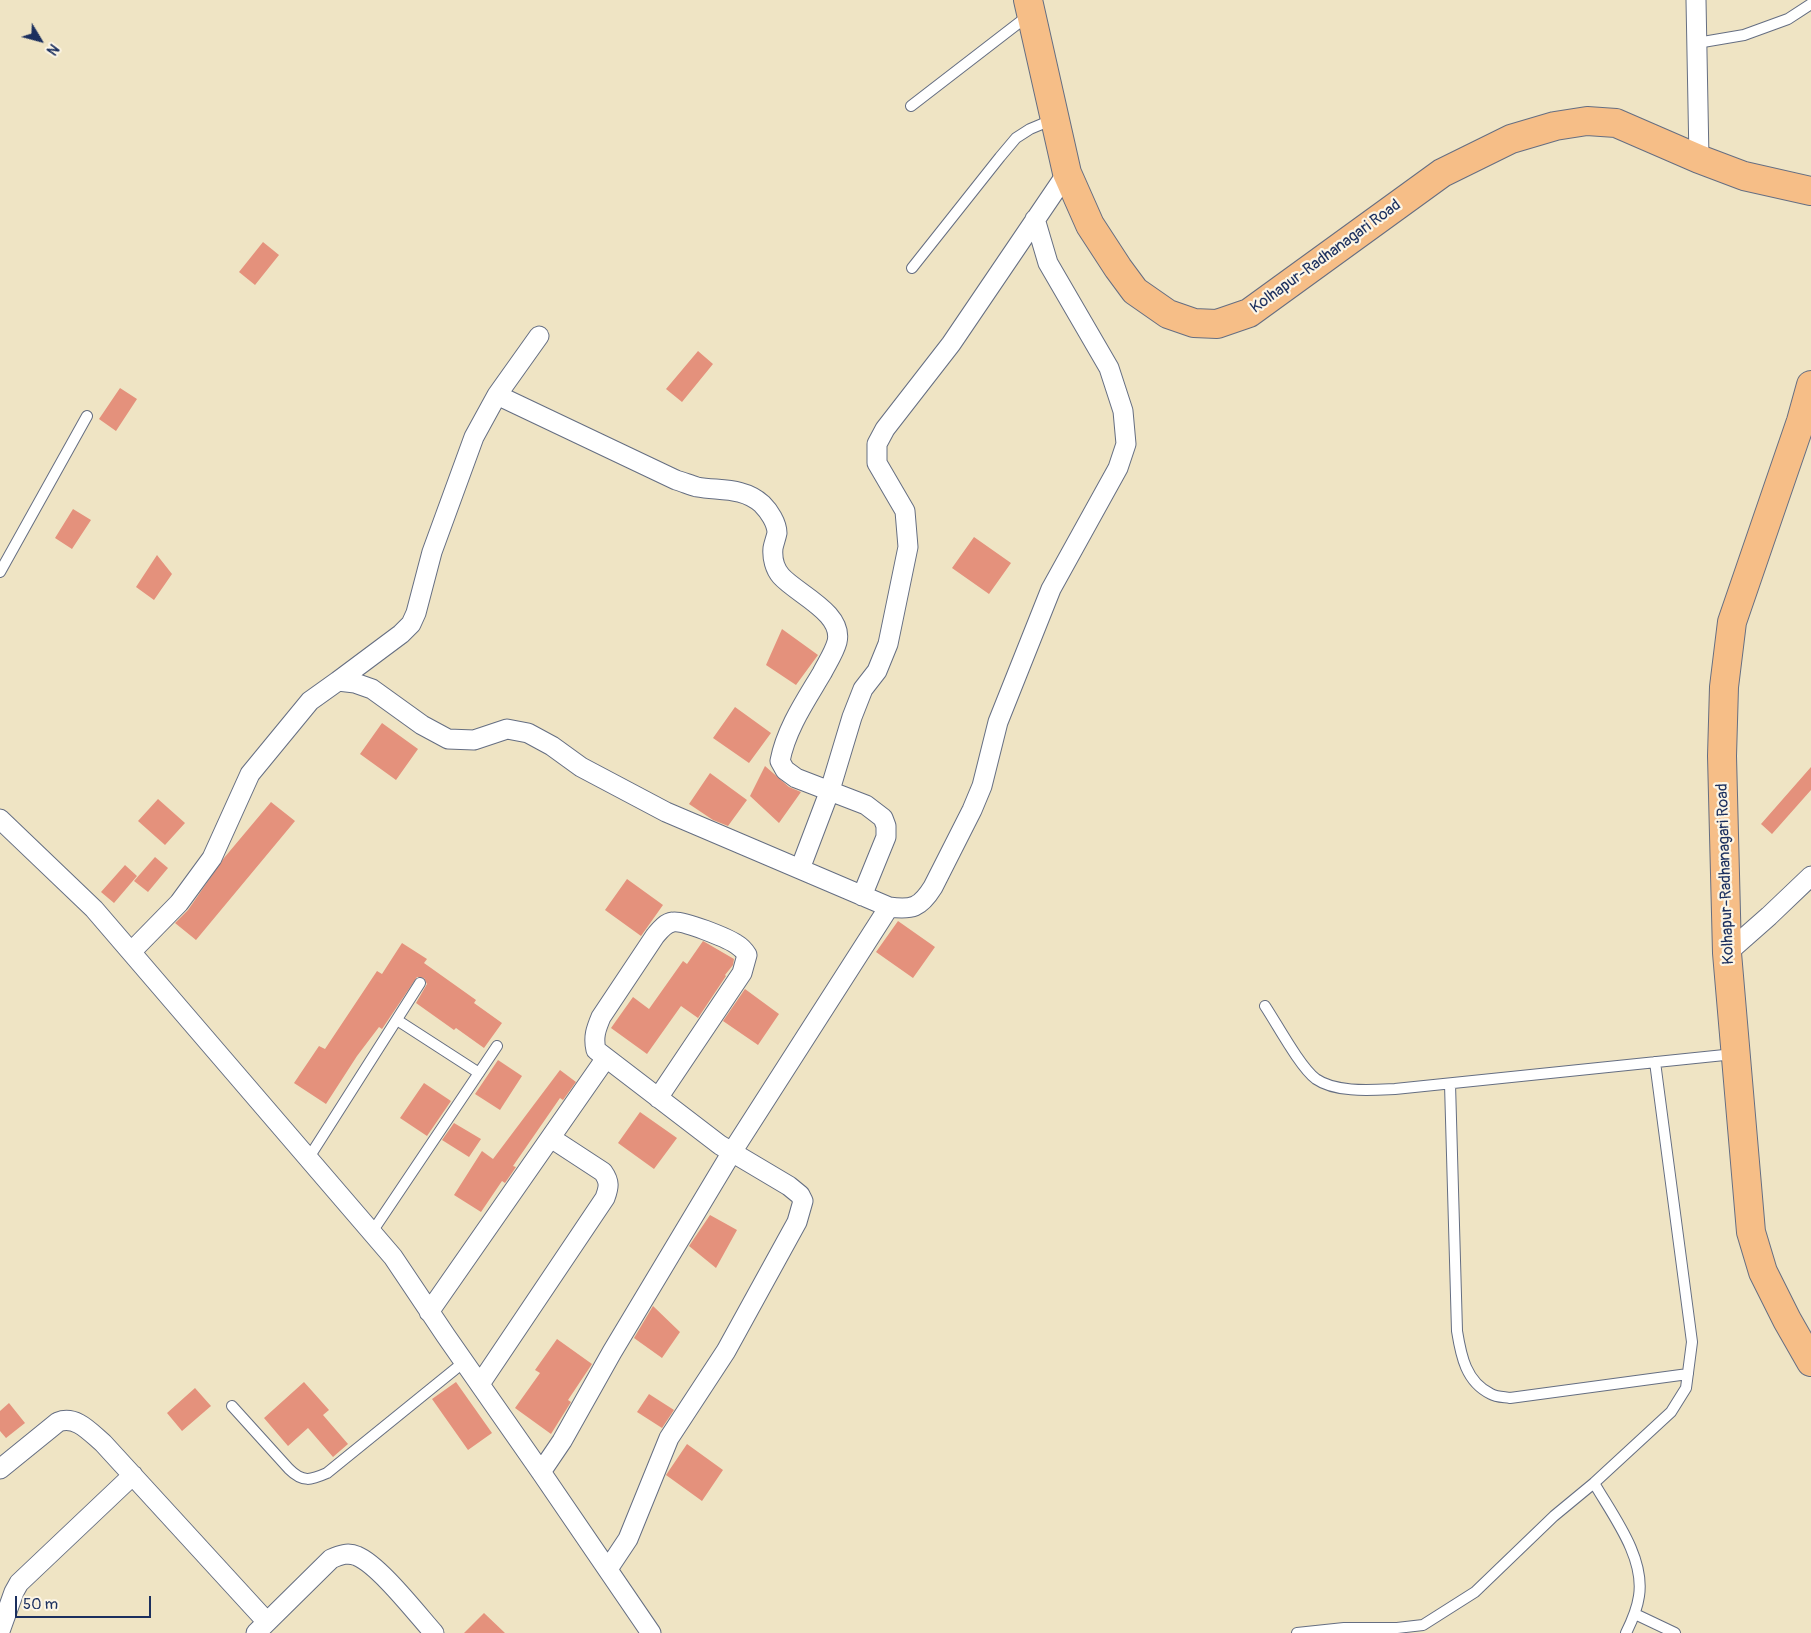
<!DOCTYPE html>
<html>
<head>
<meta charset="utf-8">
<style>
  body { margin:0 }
  #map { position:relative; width:1811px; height:1633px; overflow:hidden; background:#efe4c4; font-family:Pangolin,sans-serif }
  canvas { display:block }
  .north { position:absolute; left:15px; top:15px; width:50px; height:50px; -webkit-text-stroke:4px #fcf5e5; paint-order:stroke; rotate:127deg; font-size:14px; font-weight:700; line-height:20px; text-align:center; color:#1b2f5e }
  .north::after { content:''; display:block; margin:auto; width:18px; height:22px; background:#1b2f5e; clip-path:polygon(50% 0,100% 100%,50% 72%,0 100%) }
  .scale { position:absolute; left:15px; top:1596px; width:136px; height:22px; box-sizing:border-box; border:2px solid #1b2f5e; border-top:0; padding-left:6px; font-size:15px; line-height:18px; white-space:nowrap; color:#1b2f5e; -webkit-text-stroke:4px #fcf5e5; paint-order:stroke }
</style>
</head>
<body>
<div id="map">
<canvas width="1811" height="1633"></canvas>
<div class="north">N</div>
<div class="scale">50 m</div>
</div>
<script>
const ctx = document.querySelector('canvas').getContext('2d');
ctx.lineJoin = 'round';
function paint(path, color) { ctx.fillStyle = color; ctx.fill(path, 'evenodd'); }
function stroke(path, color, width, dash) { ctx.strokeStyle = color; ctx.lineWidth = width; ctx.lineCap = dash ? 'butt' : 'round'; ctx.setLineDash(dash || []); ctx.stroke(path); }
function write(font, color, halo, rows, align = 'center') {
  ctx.font = font + ' Pangolin,sans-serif'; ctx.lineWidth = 4.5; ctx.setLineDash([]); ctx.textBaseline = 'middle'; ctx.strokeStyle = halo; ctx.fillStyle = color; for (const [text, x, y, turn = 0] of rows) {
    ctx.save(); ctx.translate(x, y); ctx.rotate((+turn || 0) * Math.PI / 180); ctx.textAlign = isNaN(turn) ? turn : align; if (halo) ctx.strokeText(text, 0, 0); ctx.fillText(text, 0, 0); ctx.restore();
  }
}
paint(new Path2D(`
  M263,242l16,13 -24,30 -16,-13z
  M698,351l15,13 -31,38 -16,-13z
  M120,388l17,11 -21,32 -17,-12z
  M73,509l18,11 -19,29 -17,-11z
  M974,537l37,26 -22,31 -37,-26z
  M157,555l15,19 -18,26 -18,-13z
  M782,629l36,26 -22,30 -30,-20z
  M735,707l36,26 -22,30 -36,-25z
  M382,723l36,26 -22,31 -36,-26z
  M765,766l24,21 12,5 -22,31 -29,-27z
  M1811,767v23l-39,44 -11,-10z
  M710,773l37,27 -19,26 -15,-6 -24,-16z
  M158,799l27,24 -20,22 -27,-24z
  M271,802l24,19 -99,119 -21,-17 13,-13 36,-52z
  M155,857l13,11 -20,24 -14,-11z
  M125,865l12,11 -23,27 -13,-11z
  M627,879l36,26 -22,31 -36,-26z
  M898,921l37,26 -22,31 -37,-26z
  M703,941l31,18 -1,6 -8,10 1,1 -28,42 -17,-12 -34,48 -36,-26 22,-31 16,12 34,-48 4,3z
  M402,943l25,16 -3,4 52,37 -2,3 28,20 -18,25 -28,-20 -2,2 -38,-27 11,-19 -3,-6 -7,-1 -35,52 -3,-2 -22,29 -31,48 -32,-21 25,-37 6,3 52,-78 5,3z
  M745,989l34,25 -21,31 -35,-24z
  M498,1060l24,16 -22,34 -25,-16z
  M560,1070l16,12 -13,18 -3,-2 -47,68 3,1 -11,16 -3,-2 -21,31 -27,-17 28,-44 11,8z
  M424,1083l27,18 -24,35 -27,-18z
  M640,1112l37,26 -23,31 -36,-26z
  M454,1123l27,16 -12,18 -27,-17z
  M710,1215l27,15 -21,38 -27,-22z
  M653,1306l27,26 -18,26 -28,-20z
  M557,1339l35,25 -24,36 3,2 -20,32 -36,-26 25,-35 -5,-3z
  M304,1382l25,28 -6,5 25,29 -15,13 -25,-29 -20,18 -24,-28z
  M456,1382l36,51 -24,17 -36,-51z
  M195,1388l16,18 -29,25 -15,-18z
  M649,1394l25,16 -12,18 -25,-16z
  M9,1403l16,20 -19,15 -6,-7v-20z
  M687,1444l36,26 -21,31 -36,-26z
  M484,1613l21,20h-41z`), '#e4917c');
const service = new Path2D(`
  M1697,43l47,-8 44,-16 23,-15
  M911,106l118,-91
  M912,268l88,-111 16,-19 14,-9 24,-10
  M0,572l87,-156
  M1265,1006c12,18 35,61 51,73 20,14 56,11 79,10l339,-35
  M397,1020l82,53
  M1450,1084l7,247c4,25 9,51 34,63 5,3 13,3 19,4l178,-24
  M308,1159l112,-176
  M372,1232l125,-186
  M232,1406l57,63c14,14 22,11 38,4l137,-111
  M1594,1483c19,33 51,74 45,113 -2,14 -7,25 -13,37
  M1635,1614l40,19
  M1297,1633l47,-5h53l26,-3 52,-33 79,-76 40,-33 77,-71 15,-24 6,-46 -37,-280`);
const minor = new Path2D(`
  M1696,0l3,159
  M497,395l179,85c7,2 14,5 21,7 23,4 46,0 65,17 7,7 15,19 15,29 -1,5 -3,10 -4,15 -1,10 2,21 8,28 16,18 63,37 56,66 -3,11 -10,21 -15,31 -16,27 -36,56 -42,88l5,9 11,8 70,27 17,13 3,8v11l-24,59
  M338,681l63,-47 10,-10 5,-11 16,-61 42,-115 23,-42 42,-59
  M0,819l94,90 299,348 53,79 95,136 110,161
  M800,869l30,-79 22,-73 11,-28 14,-18 11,-27 20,-97 -3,-36 -28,-48v-19l8,-15 66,-85 116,-171
  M131,952l48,-49 33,-45 38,-84 60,-73 28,-20 17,2 17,6 50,36 26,14 26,1 33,-11 21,4 24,13 29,21 85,45 223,95c23,3 31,1 44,-20l39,-77 10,-24 16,-64 53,-133 67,-121 8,-24 -3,-33 -14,-43 -61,-105 -13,-44
  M1727,953l42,-37 42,-40
  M429,1312l177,-254
  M480,1384l125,-186c4,-11 5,-16 -2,-26l-52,-34
  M0,1469l58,-47c18,-7 32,10 45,21l164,179
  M541,1472l21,-31 50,-89 120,-200 157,-245
  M608,1569l20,-30 41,-101 57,-87 71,-129 6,-21 -3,-6 -11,-9 -69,-41 -124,-95c-3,-13 0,-21 5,-33l54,-81c5,-6 10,-13 18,-14 10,-2 54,16 63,22 5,3 8,6 11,11l-5,18 -84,125
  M0,1631l14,-39 5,-9 114,-108
  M256,1633l75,-74c9,-4 17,-7 26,-3 22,9 60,58 77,77`);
const primary = new Path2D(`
  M1028,0l39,173 23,52 28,43 17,23 33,23 26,9 23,1 32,-11 193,-140 69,-34 44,-13 32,-5 29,2 83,36 45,17 67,15
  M1811,385l-10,36 -69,201 -8,65 -2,69 5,197 24,279 12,40 24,48 24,42`);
stroke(service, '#656e82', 12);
stroke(minor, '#656e82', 21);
stroke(primary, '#656e82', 30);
stroke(service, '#fff', 10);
stroke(minor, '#fff', 19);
stroke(primary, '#f6be87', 28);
write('16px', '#1b2f5e', '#fcf5e5', [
  ["Kolhapur-Radhanagari Road",1326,257,-36],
  ["Kolhapur-Radhanagari Road",1726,874,-92]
]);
</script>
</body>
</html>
